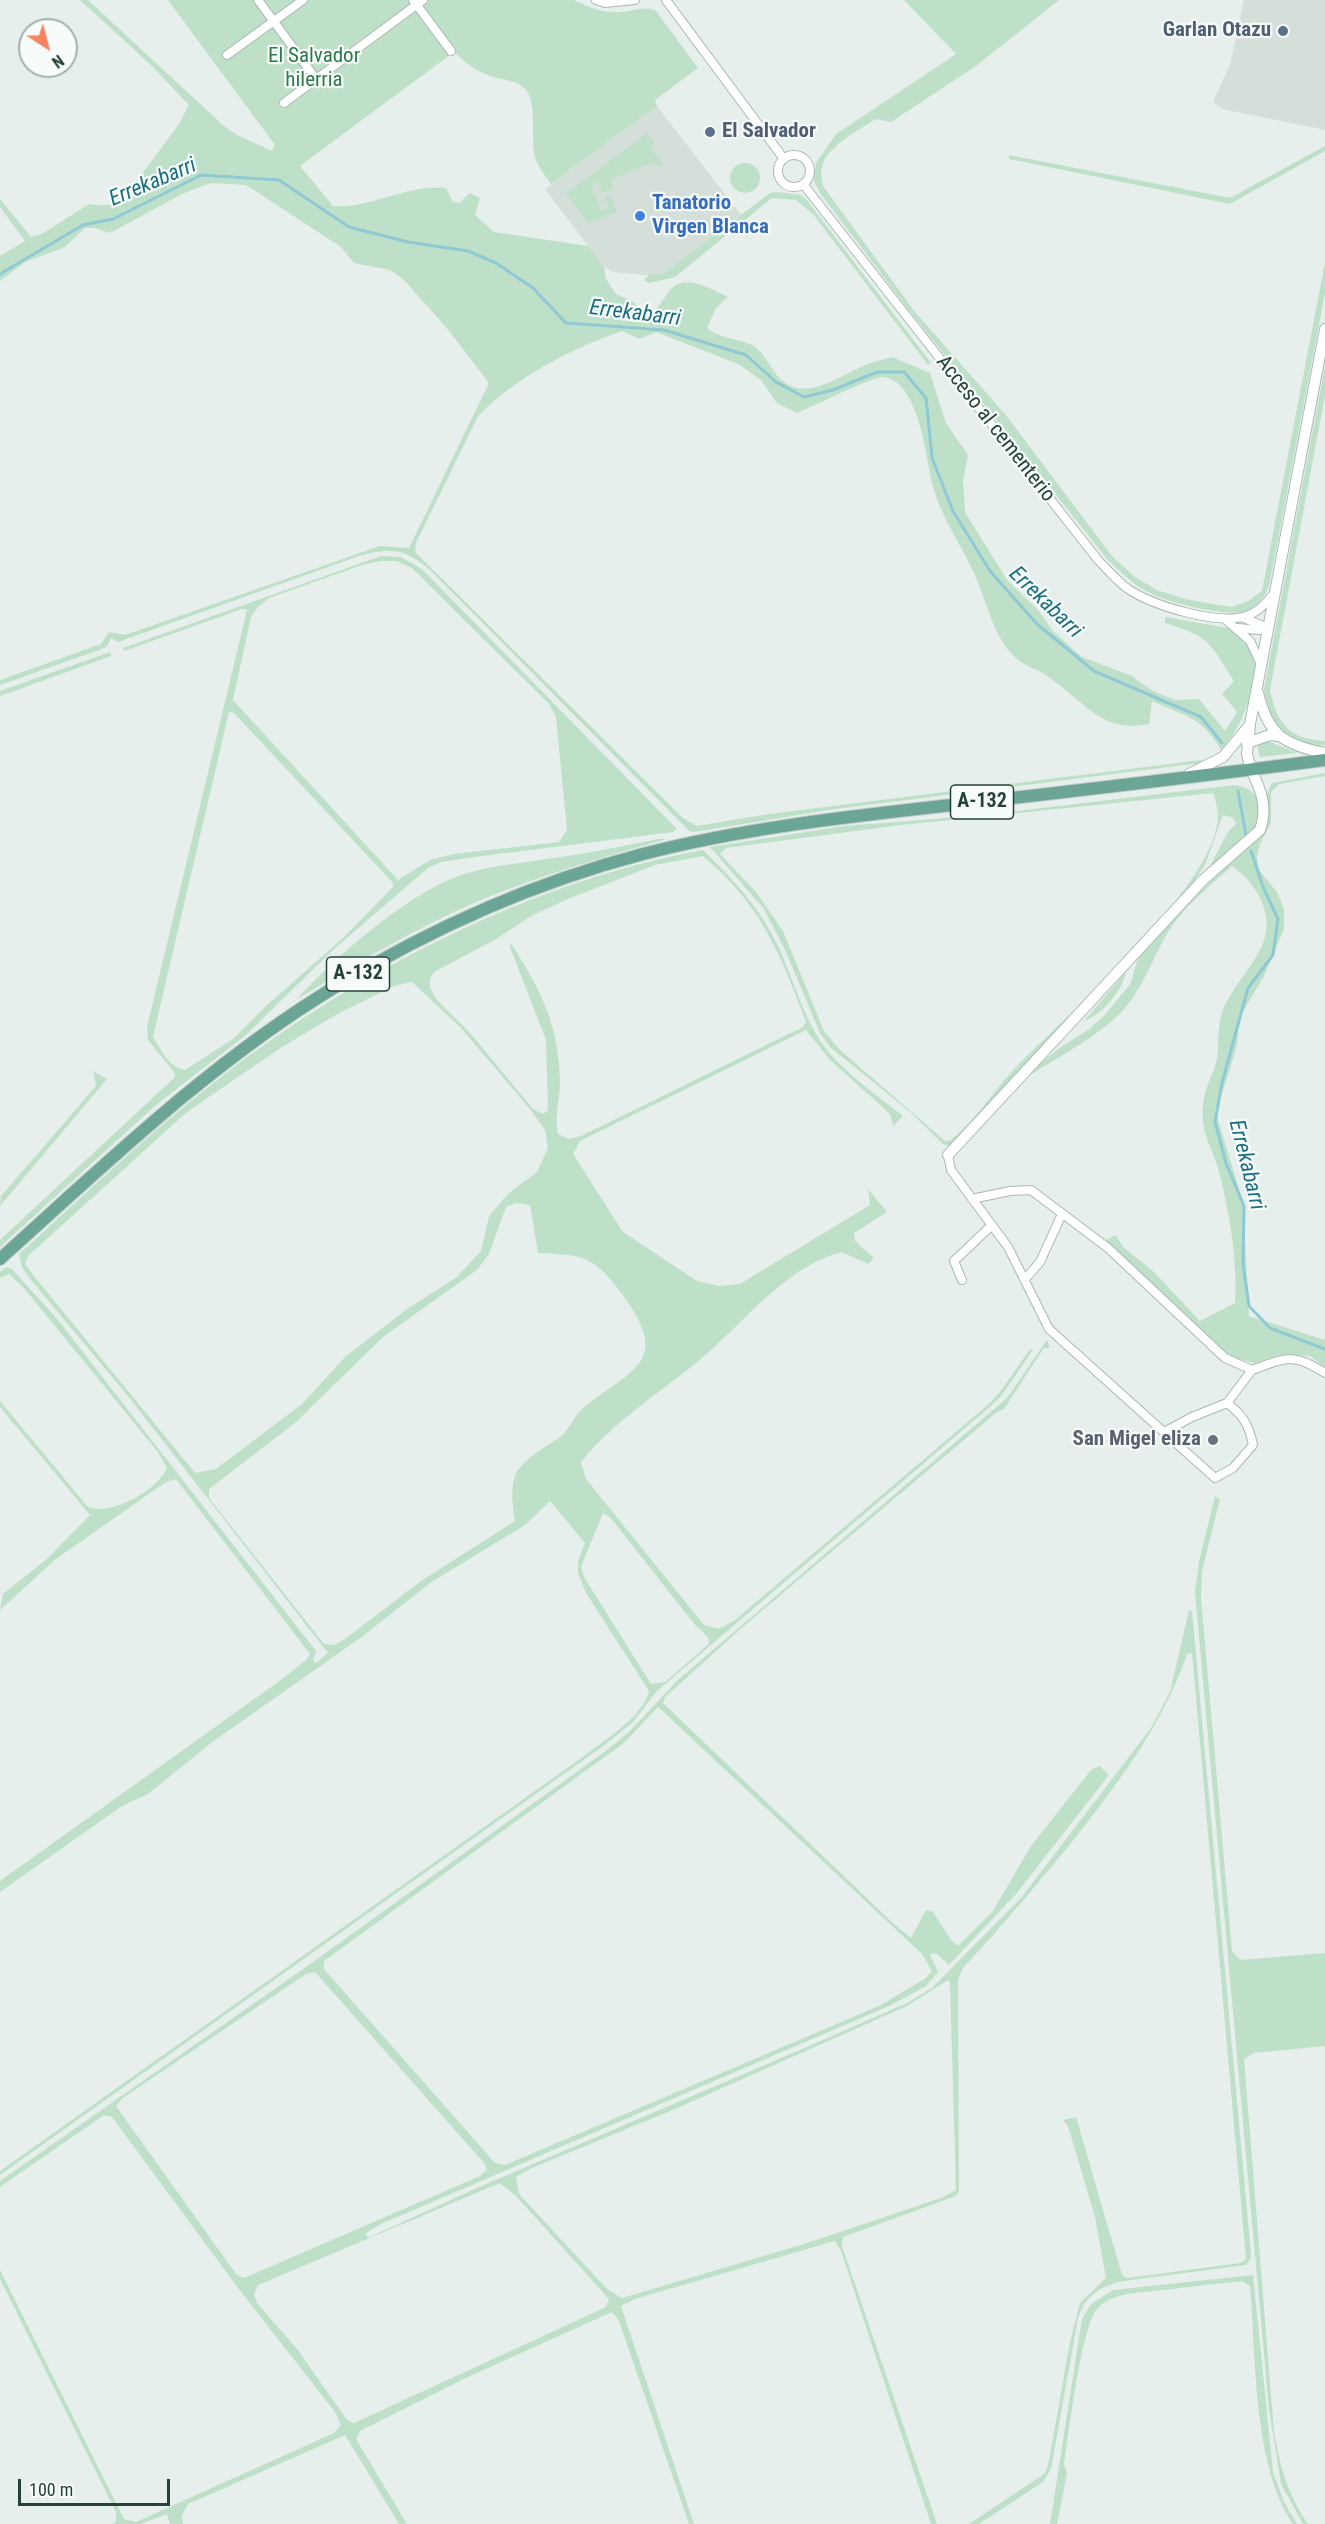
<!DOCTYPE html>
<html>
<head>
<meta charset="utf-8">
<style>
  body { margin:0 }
  #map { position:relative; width:1325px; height:2524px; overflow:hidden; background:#e6efeb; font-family:"Roboto Condensed",sans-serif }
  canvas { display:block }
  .north { position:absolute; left:18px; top:18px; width:60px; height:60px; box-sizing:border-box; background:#f7fbf9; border:2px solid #a3b1ad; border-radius:50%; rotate:144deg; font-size:16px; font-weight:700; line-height:24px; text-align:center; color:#24423a }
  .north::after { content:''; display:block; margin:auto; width:21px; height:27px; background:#f4845f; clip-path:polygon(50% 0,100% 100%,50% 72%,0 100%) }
  .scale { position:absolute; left:18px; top:2479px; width:152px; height:27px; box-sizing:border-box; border:3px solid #24423a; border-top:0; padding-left:8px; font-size:18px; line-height:21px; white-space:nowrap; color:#24423a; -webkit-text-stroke:4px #f7fbf9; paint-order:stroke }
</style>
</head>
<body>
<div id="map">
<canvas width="1325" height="2524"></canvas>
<div class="north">N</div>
<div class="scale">100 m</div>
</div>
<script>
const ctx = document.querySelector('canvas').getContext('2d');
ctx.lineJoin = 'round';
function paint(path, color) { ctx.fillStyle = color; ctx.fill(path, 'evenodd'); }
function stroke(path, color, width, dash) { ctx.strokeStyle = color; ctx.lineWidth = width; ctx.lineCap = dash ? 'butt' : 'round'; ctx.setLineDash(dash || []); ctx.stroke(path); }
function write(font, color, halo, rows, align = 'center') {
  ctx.font = font + ' "Roboto Condensed",sans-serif'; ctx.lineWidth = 4.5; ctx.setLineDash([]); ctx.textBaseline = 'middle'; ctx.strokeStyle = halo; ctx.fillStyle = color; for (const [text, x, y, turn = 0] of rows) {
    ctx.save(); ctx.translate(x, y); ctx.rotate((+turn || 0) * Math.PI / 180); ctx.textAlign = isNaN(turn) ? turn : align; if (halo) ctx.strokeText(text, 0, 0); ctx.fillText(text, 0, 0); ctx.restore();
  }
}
paint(new Path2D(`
  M1244,0h81v130l-102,-21 -10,-7 17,-37z
  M657,106l84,109 -78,59 -8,2 -42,-4 -9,-5 -59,-78z`), '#d4dfda');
paint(new Path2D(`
  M80,0h8l136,126 13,9 35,16 3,-6 -107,-145h406c14,7 29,13 45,12 13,0 26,-7 37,-1l42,57 -43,32 2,6 -106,78c-4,-7 -12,-15 -15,-24 -7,-19 3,-59 -12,-72 -9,-8 -20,-8 -31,-11 -16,-5 -27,-14 -39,-25l-154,114 33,40c39,3 73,-22 113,-18l7,14 6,1 11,-10 10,5 -5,17 19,17 94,14 16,21 2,12 10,15 19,9 4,7 14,3c6,-7 11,-15 17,-23 15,-18 42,0 58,7l-12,11 -9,20c15,12 33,10 47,18 14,10 18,29 33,38 22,14 54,-8 74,-17 10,-5 21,-7 31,-10l38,16 16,50 22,32 -5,26 2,31 42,68 31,30 15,21 29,26 50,19 21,15 22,9 24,-1 26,32 12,-19 -15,-18 12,-13c-25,-39 -23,-44 -69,-58v-6l69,12c10,7 21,21 21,35 -1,28 -14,66 -34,86 -21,-35 -35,-33 -69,-49l-3,23c-36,8 -55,-10 -80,-31 -7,-6 -14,-12 -22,-17 -9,-7 -23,-10 -31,-18 -25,-23 -29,-60 -44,-89 -13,-28 -30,-51 -39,-82 -7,-28 -13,-104 -49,-110 -9,-2 -72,30 -87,36l-20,-10 -16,-23 -23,-16 -82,-32 -17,7 -17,-8c-51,18 -105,45 -144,85l-62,127 -1,9 268,266 14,8 72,-12 432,-54v3l-366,46 -141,23 -5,-1 -259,-261c-26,-22 -40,-22 -71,-14l-241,86 -7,-4 -4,8 -5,3 -102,36v-5l101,-36 8,-12 16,3 255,-89 29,2 80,-165 -43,-56 -43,-48 -13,-9 -36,-7 -13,-16 -95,-62 -35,-2 -29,11 -72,39 -15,-5h-10l-20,19 -40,15 -25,19v-25l25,-15 -25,-34v-8l31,38 11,-3 47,-30c19,4 37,-2 53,-15l-3,-11 40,-54 10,-19 -37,-39z
  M904,0h155l-83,66 -85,56 -15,-3c-15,9 -51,29 -54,48 -2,5 0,13 1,19l92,126 90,102 107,142 24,22 23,13 30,9 43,7 16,-6 14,-10 63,-329v31l-56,293c-5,12 -15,25 -29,26 -22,3 -75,-10 -94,-21 -15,-8 -27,-21 -39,-32l-202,-254 -85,-112 -6,-12 2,-18 20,-29 120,-80z
  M647,133l8,10 -5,4 13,17 -6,2 -4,-4 -42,17 2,10 -10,4 -5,-11 -7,3 10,26 8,-3 -4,-11 5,-2 7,17 -29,11 -22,-29z
  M1325,146v5l-95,53 -221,-45v-4l221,43z
  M730 178a15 15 0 1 1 30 0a15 15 0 1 1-30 0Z
  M777,192l24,3 5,4 125,164 -3,2 -115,-151 -17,-14 -24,-2 -97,79 -26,6 -5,-3 5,-5 14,-1 107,-81z
  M1325,366v29l-55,295c7,34 19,49 55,51v4c-38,6 -56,-23 -61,-56z
  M381,556l20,1 21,12 255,260 -4,3 -199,25 -33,5 -13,6 -94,81 -88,86 -90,70 -156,142v-7l175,-163 -1,-5 -26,-32 -1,-13 100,-417 -5,-1 -118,42 -1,-3zM381,561h15l16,7 137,136 7,13 11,113 -8,12 -105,12 -24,6 -32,20 -165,-180 18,-83 7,-10 11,-9 93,-33zM229,712l5,1 159,170v4l-48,49 -80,71 -32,32 -48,31c-16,-3 -24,-20 -32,-33z
  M110,652l1,4 -111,40v-5z
  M1268,741l29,12 -37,4 -3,-14z
  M1325,773v3l-46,8 -8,8v31l-11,21 -3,13 2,13 18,22 7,17v20l-21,49 -24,40 -2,28 -21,67 27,89 6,114 76,24v27l-15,-11 -22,-2 -34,9 -19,-5 -19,-12 -112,-105 12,-6 7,12 30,24 47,50 35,-18c3,-43 -6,-93 -17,-135 -9,-29 -19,-36 -14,-70 2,-13 10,-25 13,-39 2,-15 0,-35 6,-49 15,-37 56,-63 40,-105 -6,-16 -17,-29 -31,-39 -22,20 -48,40 -64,66 -13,22 -26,57 -43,76 -24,27 -62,46 -93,66l-3,-2 32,-25 27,-17 16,-14 27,-33 7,-25 39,-46 81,-73c11,-18 3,-39 14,-56z
  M1234,785c12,2 23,6 24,19 4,31 -24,44 -45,63l-2,-3 17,-32 8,-8 -3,-6 -10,-3 -18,50 -15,23c-79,87 -161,170 -239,259l-8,-3 -34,-33 -79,-64 -10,-14 -35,-83 -21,-41 -54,-62 134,-21 140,-11zM1213,793c3,8 5,18 5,26 -6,70 -151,196 -202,248 -22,23 -41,55 -67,74h-4l-105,-91 -16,-19 -41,-100 -27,-39 -36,-38 6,-6 175,-23z
  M658,839h9c-54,15 -108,31 -161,51 -74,28 -142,69 -210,110 39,-43 113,-108 168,-126 28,-9 60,-11 90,-16 35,-5 69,-12 104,-19z
  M703,850c33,32 61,62 79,105 14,32 23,67 45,95 21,26 50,45 76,66l-10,10 -3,-12 -61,-55 -23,-29 -226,111 -7,13 50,78 74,49 22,5 21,-2 130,-79 -2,-16 19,23 -33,21 1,8 19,17 -6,6 -26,-12c-59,15 -100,74 -146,111 -39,32 -83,59 -115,99l5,17 118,146 15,4 16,-9 255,-217 10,-11 30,-43 3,1 -32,46 -10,10 -334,285 -24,31 -27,22 -606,431v-4l584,-415c19,-15 60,-40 65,-65l-63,-98 -8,-20v-11l7,-19 -35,-42 -25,24 -95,58 -67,53 -152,107 -63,51 -26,12 -122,86v-11l278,-199 28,-22 4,-6 -134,-175 -10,3 -110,77 -56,51 3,-16 45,-36 42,-43 -90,-108v-6l87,105c22,12 72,-17 80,-38l-9,-16 -135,-165 -14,-13 -9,4v-6l6,-5 6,2 46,51 258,331 -3,10 3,2 12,-10 -200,-257 -97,-116 -9,-13 -3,-13c66,-60 131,-122 202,-177 137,-106 311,-196 482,-227zM703,856c58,49 77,97 103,166l-3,5 -222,109 -12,3 -11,-5c-4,-18 2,-34 2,-52 -1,-57 -19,-91 -49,-139l-1,4 36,93 2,70 -5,4 -10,-5 -63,-76 -33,-33 -7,-12v-9l4,-7 62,-33 35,-23 37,-17 87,-34zM412,982l49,46 69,81 15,21 3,18 -11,24 -28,21 -20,23 -8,35 -24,26 -50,32 -62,48 -43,47 -86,65 -21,4 -161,-197 -9,-12 3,-8 159,-144 95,-65 57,-34 55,-27zM516,1203l14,2 8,48c46,2 56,3 84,41 52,70 8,75 -40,115 -9,8 -12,20 -22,28 -14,10 -38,22 -45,39 -5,14 -2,31 0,45l-94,60 -76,58 -11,6 -10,-1 -115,-146v-9l86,-66 88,-86 94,-67 12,-16 17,-47zM603,1513l7,4 85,108 13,12 1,7 -44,38 -14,2 -67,-107 -3,-10z
  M1126,972c-3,18 -25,44 -42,49z
  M93,1071l14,8 -107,127 1,-10 95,-110z
  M1047,1340l3,8h-6l-40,61 -7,3 -252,213 -80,72 -2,6 232,222 16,13 15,-28 7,2 18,28 7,6 35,-35 38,-65 60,-76 9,-4 9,9 -93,119 -67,71 -13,-12 -6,1 8,18 -12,14 -37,20 -508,218 -15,9 2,5 111,-51 321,-137 107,-47 25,-15 89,-90 130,-170 19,-36 19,-82 3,1 58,632 1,15 -5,7 -122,16c-24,5 -38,14 -46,37l-27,151 -8,13 -64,42h-10l75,-50 4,-8 22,-124 10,-39 26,-25 -11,-61 -27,-91 -5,-6 13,-3 46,158 5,3 113,-15 6,-4 -54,-606 -5,1c-24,70 -66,125 -111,183 -37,45 -74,89 -113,131l-5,12 1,211 -3,5 -113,41 -1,9 95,278h-6l-90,-273 -6,-10 -197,57 -17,8 73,218h-5l-70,-203 -7,-9 -142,64 -110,55 -4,8 51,85h-8l-54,-89 -157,69 -6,11 1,9h-13l-3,-10 -26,10h-28l3,-3v-9l-116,-233v-9l124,249 12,3 198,-89 7,-8 -6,-13 -97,-124 -126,-171 -8,-2 -104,72v-6l313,-219 294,-212 22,-18 49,-52 329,-282zM658,1707l264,247 10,17 -6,7 -47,28 -374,159 -10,-2 -171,-194v-8l300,-218zM315,1972l170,192 2,6 -7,6 -236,102 -8,-4 -120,-168 7,-8 183,-124zM948,1980l2,2 6,208 -15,8 -137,46 -182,54 -14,-8 -89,-96 -3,-17 16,-9 143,-59 232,-103zM500,2183l16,13 93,103 -3,8 -252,116 -7,-3 -50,-71 -40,-46 -3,-9 4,-9z
  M1215,1496l5,3 -18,72 -1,27 31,353 8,9 85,-7v93l-71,7 -10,6 30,373c7,37 13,61 34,92h-5l-22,-40 -12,-75 -74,-817 4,-30z
  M1253,2275l20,197 11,30 13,22h-4c-40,-59 -37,-167 -43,-238l-8,-5 -116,13c-10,3 -22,6 -29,15 -16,19 -28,124 -33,155l3,9 -10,51h-7l32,-205 9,-15 22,-14z`), '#bfe0c8');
stroke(new Path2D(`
  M0,274l83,-49 30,-6 88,-44 78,5 70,47 59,15 60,9 28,12 37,25 33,35 98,7 82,25 30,27 28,15 29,-7 44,-18h27l22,26 6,60 21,53 37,60 47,53 57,47 107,46 21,26
  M1238,791l8,44
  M1251,851l12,36 15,32 -5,36 -25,33 -26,95 -7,39 11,41 18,43 -1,58 6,42 21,22 55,21`), '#8ec9d4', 3);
const minor = new Path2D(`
  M258,0l58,79
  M413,0l38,51
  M596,0l9,3 30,-3
  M666,0l118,159
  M227,55l76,-55
  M284,103l139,-103
  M778 171a16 16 0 1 1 32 0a16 16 0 1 1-32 0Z
  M803,184l295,376c10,10 19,21 30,29 26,17 88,36 118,27 13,-4 20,-13 28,-23
  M1244,618l24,10
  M1226,620l24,21 10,21
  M1238,628l20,2 10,-2
  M948,1155l3,15 57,77 41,82 166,149 18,-10 20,-23c-4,-20 -10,-30 -26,-42l-35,14 -26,14
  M972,1199l38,-8 21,-1 77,58 117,110 27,12 -25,33
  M1025,1279l15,-17 22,-48
  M962,1280l-8,-19 38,-36
  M1252,1370c34,-12 41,-18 73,3`);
const tertiary = new Path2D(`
  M948,1155l255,-275 57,-50c8,-22 1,-41 -9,-60`);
const secondary = new Path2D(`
  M1258,693c10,42 26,52 67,60
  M1247,743l23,-8 8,1
  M1251,770l-4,-16 3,-30 75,-395
  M1189,774l34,-17 25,-30`);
const primary = new Path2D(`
  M0,1259c107,-96 211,-197 335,-272 95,-58 201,-105 308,-133 105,-27 212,-38 318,-50 122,-14 243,-28 364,-44`);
stroke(minor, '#a8b8b2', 10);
stroke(tertiary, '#a8b8b2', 12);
stroke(secondary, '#a4bbb3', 12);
stroke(primary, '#c2cac8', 14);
stroke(minor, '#fff', 8);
stroke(tertiary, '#fff', 10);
stroke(secondary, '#fff', 10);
stroke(primary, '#6aa596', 12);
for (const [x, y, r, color] of [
  [1283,31,6,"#5c6f8a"],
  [710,132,6,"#5c6f8a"],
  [640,216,6,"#3f7fe0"],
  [1213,1440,6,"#6b7280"]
]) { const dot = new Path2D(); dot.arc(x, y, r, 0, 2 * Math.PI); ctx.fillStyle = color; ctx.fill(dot); stroke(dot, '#f7fbf9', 2); }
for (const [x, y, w] of [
  [982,802,63],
  [358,974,63]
]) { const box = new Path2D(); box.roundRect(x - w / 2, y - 17, w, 34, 4.5); ctx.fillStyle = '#f7fbf9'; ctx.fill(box); stroke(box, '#24423a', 1.5); }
write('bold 20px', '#24423a', null, [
  ["A-132",982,802],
  ["A-132",358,974]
]);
write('bold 21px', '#4e5e75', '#f7fbf9', [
  ["Garlan Otazu",1271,31],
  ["El Salvador",722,132,"left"]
], 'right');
write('21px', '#2d7a4b', '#f7fbf9', [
  ["El Salvador",314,57],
  ["hilerria",314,81]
]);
write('bold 21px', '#366cbe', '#f7fbf9', [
  ["Tanatorio",652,204],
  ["Virgen Blanca",652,228]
], 'left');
write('21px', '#24423a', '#f7fbf9', [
  ["Acceso al cementerio",995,429,52]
]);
write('bold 21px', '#5b616d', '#f7fbf9', [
  ["San Migel eliza",1201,1440]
], 'right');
write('italic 22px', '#1c6f80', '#f7fbf9', [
  ["Errekabarri",153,183,-23],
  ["Errekabarri",635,314,7],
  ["Errekabarri",1045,603,44],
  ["Errekabarri",1246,1165,76]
]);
</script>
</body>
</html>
